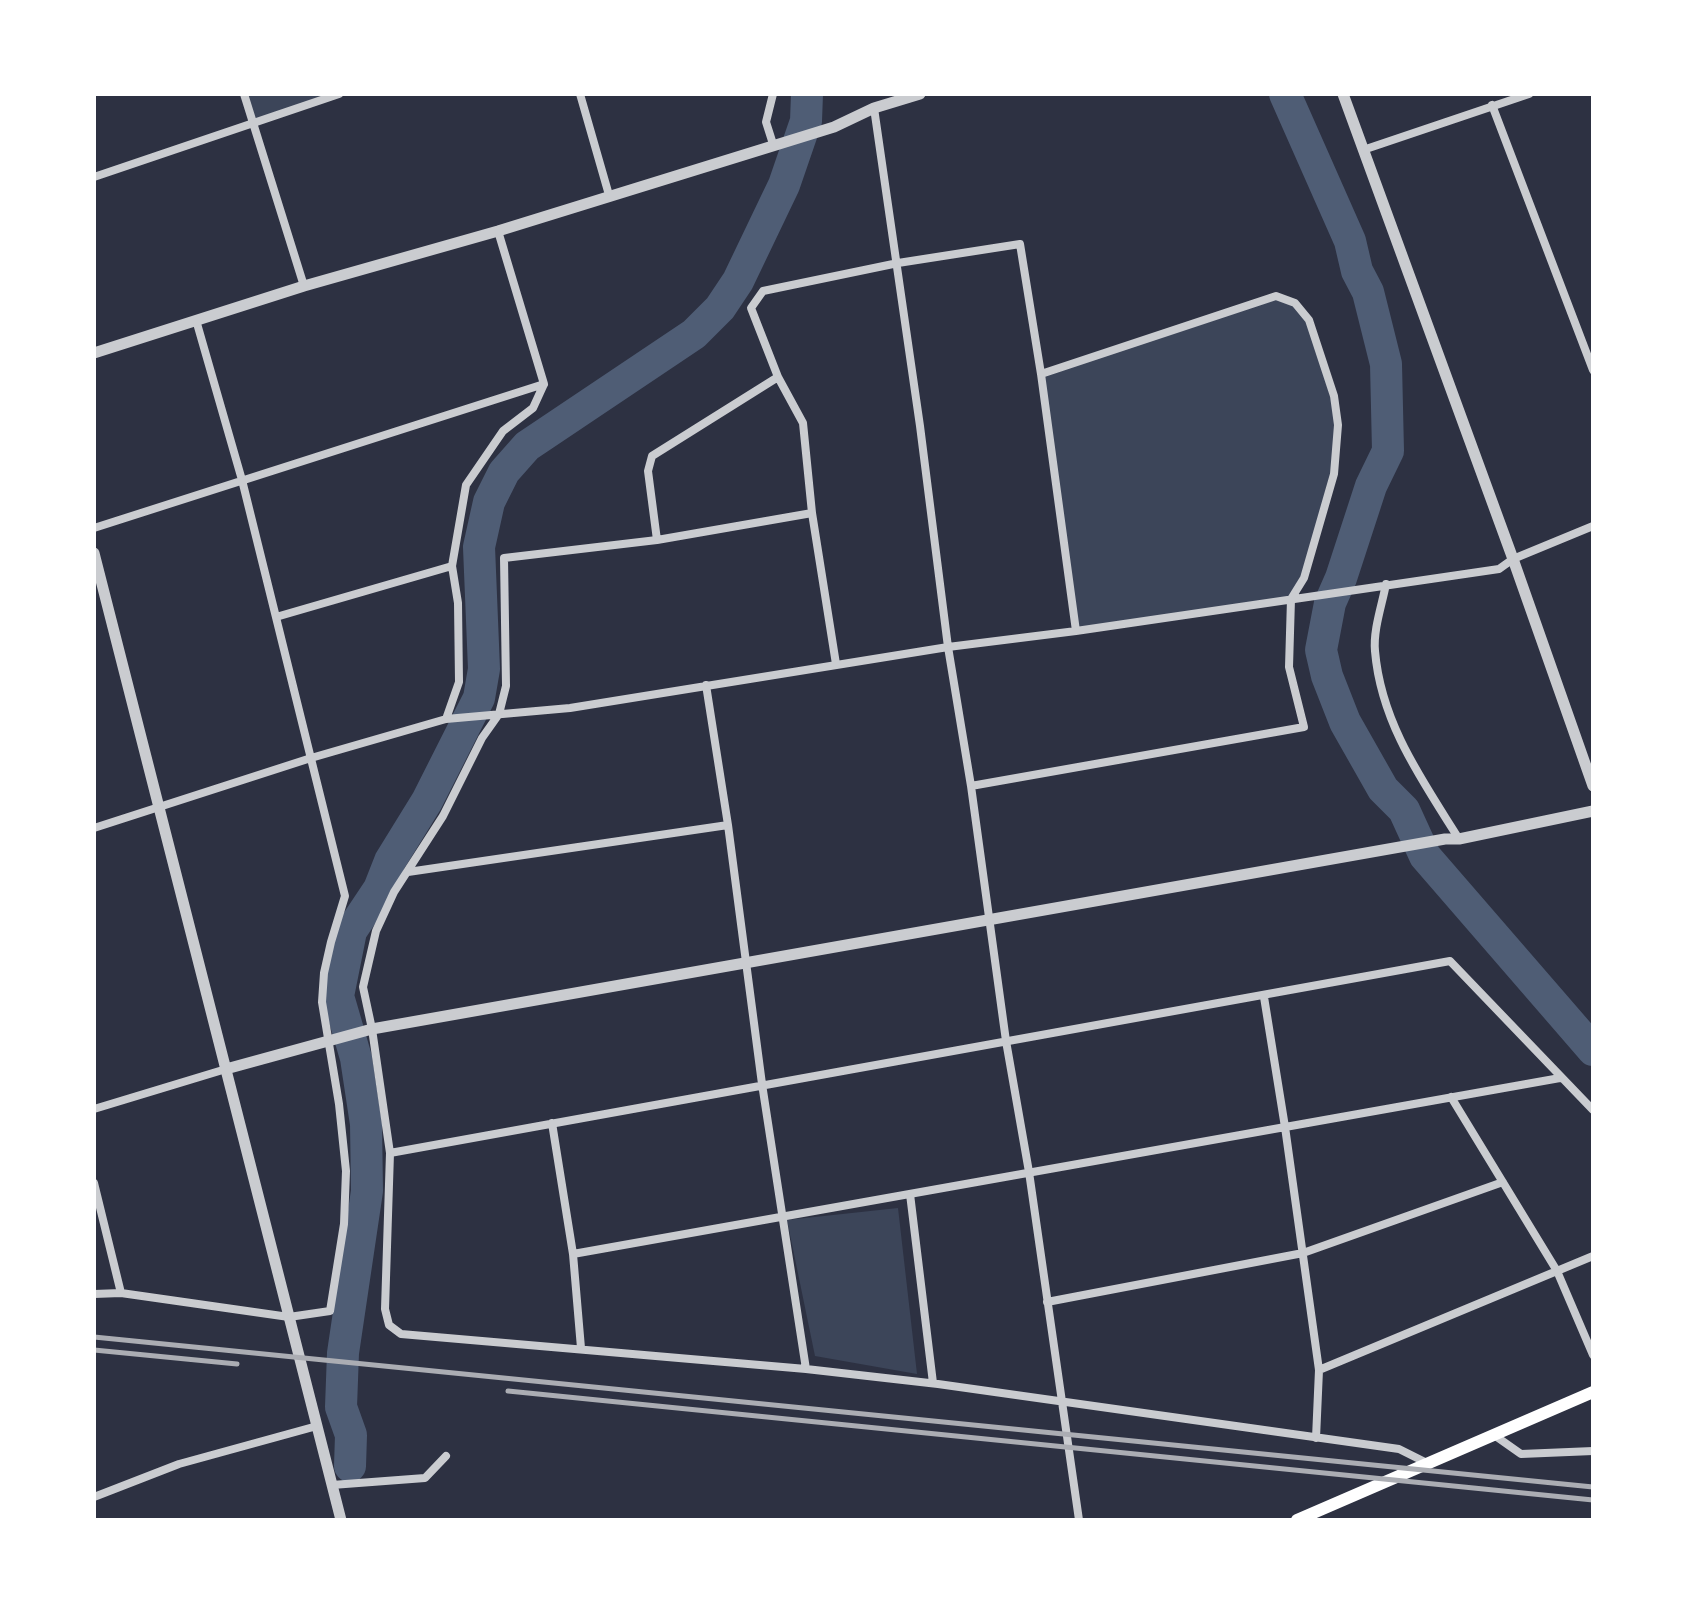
<!DOCTYPE html>
<html>
<head>
<meta charset="utf-8">
<style>
  body { margin:0 }
  #map { position:relative; width:1687px; height:1614px; overflow:hidden; background:#2d3142; font-family:"Exo 2",sans-serif }
  canvas { display:block }
  .frame { position:absolute; inset:0; border:96px solid #fff; pointer-events:none }
</style>
</head>
<body>
<div id="map">
<canvas width="1687" height="1614"></canvas>
<div class="frame"></div>
</div>
<script>
const ctx = document.querySelector('canvas').getContext('2d');
ctx.lineJoin = 'round';
function paint(path, color) { ctx.fillStyle = color; ctx.fill(path, 'evenodd'); }
function stroke(path, color, width, dash) { ctx.strokeStyle = color; ctx.lineWidth = width; ctx.lineCap = dash ? 'butt' : 'round'; ctx.setLineDash(dash || []); ctx.stroke(path); }
paint(new Path2D(`
  M244,94h95l-86,28z
  M1276,296l19,7 14,17 29,105 -4,49 -30,104 -13,21 -215,32 -35,-257z
  M898,1208l19,166 -102,-18 -28,-136z`), '#3c4559');
stroke(new Path2D(`
  M1285,94l65,147 7,30 11,21 18,72 2,87 -17,35 -30,92 -11,25 -9,47 6,26 18,46 38,67 21,21 21,46 168,194
  M350,1466l1,-31 -10,-28 2,-54 24,-162 -1,-67 -10,-66 -18,-62 13,-65 28,-42 11,-28 37,-60 52,-103 5,-29 -5,-122 10,-45 15,-30 23,-26 167,-112 26,-26 18,-27 46,-96 22,-64 1,-27`), '#4f5d75', 32);
stroke(new Path2D(`
  M244,94l60,192
  M580,94l29,101
  M773,94l-7,28 7,22
  M1492,105l101,265
  M874,108l46,318 28,221 23,139 35,255 23,131 50,348
  M1363,150l166,-56
  M94,177l245,-83
  M812,513l-9,-90 -25,-46 -27,-69 12,-17 135,-28 122,-19 21,130 35,257
  M94,528l450,-144
  M657,540l-9,-69 4,-15 126,-79
  M1386,584c-4,21 -13,46 -11,67 6,72 47,129 84,188
  M276,617l176,-51
  M836,664l-24,-151 -155,27 -153,18 2,128 -7,28 -17,24 -39,78 -49,76 -18,39 -13,56 9,42 18,124 -5,156 4,16 12,9 405,35 132,15 461,65 28,14
  M706,685l22,140 34,259 44,285
  M446,719l13,-37 -1,-79 -6,-37 14,-81 37,-54 30,-23 11,-24 -46,-153
  M971,786l333,-59 -15,-60 2,-68 13,-21 30,-104 4,-49 -4,-29 -25,-76 -14,-17 -19,-7 -235,78
  M94,828l217,-70 135,-39 124,-11 378,-61 128,-16 423,-62 14,-10 80,-33
  M408,872l320,-47
  M1264,997l21,130 34,243 -3,68
  M1451,1097l106,174 36,84
  M94,1109l132,-40
  M552,1123l21,131
  M390,1153l1060,-192 143,149
  M94,1183l27,110
  M910,1194l23,189
  M94,1294l27,-1 168,24 41,-6 14,-87 2,-53 -7,-67 -17,-102 2,-29 7,-31 14,-46 -103,-416 -46,-160
  M1047,1302l256,-49 200,-71
  M581,1348l-8,-94 987,-176
  M1319,1370l274,-114
  M1494,1435l27,19 72,-3
  M332,1485l93,-7 21,-22
  M94,1497l85,-33 138,-38`), '#caccd0', 8);
stroke(new Path2D(`
  M1343,94l170,465 80,227
  M94,353l210,-67 194,-55 336,-104 40,-19 46,-14
  M94,553l247,967
  M226,1069l146,-40 1073,-190h14l134,-28`), '#caccd0', 11);
stroke(new Path2D(`
  M1297,1520l296,-128`), '#fff', 12);
stroke(new Path2D(`
  M94,1337l1499,150
  M94,1350l143,14
  M508,1391l1085,109`), '#abadb3', 5);
</script>
</body>
</html>
